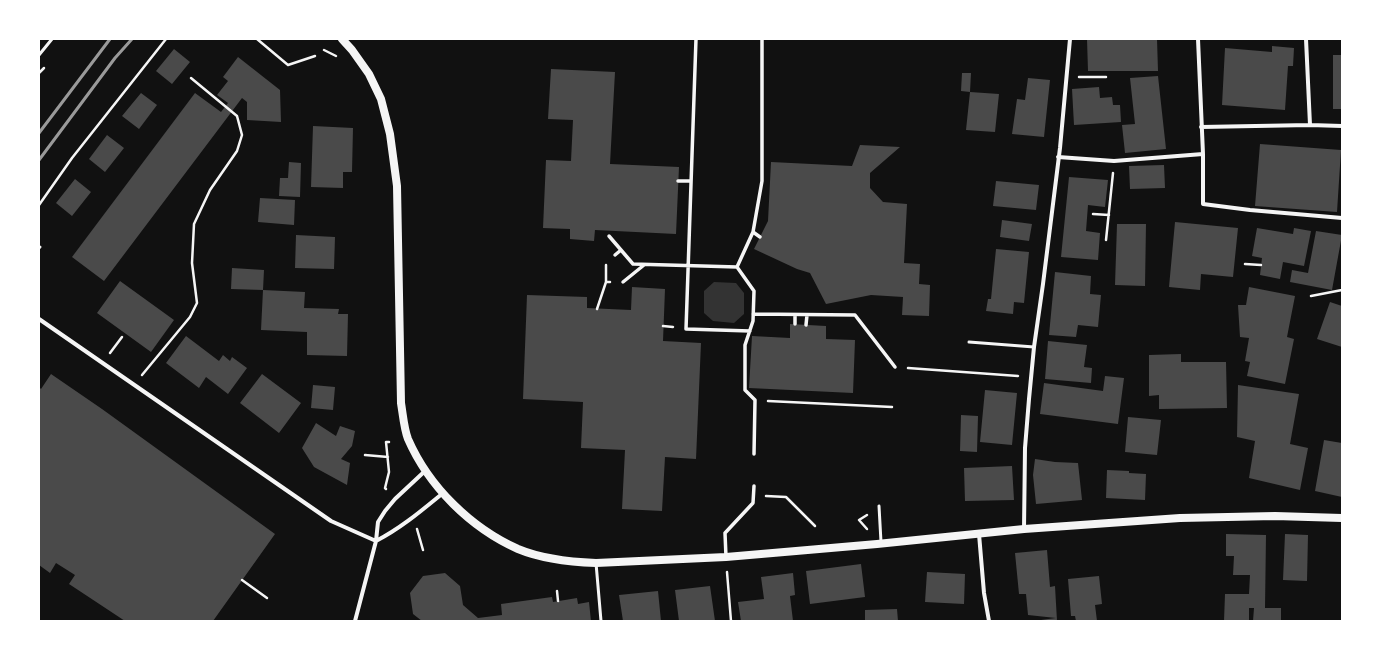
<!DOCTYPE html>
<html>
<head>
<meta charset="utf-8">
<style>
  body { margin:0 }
  #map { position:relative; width:1381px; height:660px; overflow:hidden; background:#111; font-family:Commissioner,sans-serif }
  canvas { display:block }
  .frame { position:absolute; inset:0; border:40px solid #fff; pointer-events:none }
</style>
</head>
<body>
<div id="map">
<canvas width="1381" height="660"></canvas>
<div class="frame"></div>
</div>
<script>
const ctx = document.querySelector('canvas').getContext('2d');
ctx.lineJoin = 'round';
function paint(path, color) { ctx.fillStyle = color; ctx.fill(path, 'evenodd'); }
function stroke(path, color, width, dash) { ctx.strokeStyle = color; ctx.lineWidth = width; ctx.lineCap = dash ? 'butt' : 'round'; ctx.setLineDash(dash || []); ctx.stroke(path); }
paint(new Path2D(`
  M714,282l22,1 8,10v21l-10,9 -21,-2 -9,-8v-22z`), '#333');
paint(new Path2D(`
  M1087,39h70l1,32h-70z
  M1272,46l22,2 -1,18h-5l-3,44 -63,-5 3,-57 47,4z
  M174,49l16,13 -18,22 -16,-13z
  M1333,55h9v54h-9z
  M238,57l42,33 1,32 -34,-2v-18l-5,-4 -138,183 -32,-24 123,-164 26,19 7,-9 -11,-8 11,-14 -5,-4z
  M551,69l64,3 -5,92 69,3 -3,67 -81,-4 -1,11 -24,-2v-10l-27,-1 3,-68 25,1 2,-41 -25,-1z
  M962,73h9l-1,19 -9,-1z
  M1158,76l8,73 -41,4 -3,-28 13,-1 -5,-46z
  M1028,78l22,2 -6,57 -32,-3 5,-35 8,1z
  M1099,87l1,11 12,-1 1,8h7l1,17 -47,3 -2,-36z
  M970,92l29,2 -4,38 -29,-2z
  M141,93l16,12 -18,24 -17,-13z
  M313,126l40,2 -1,44h-9v16l-32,-1z
  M107,135l17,13 -19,24 -16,-13z
  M1260,144l81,6 -4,62 -82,-6z
  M860,145l40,2 -30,26v15l13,14 24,2 -3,59 16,1 -1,20 11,1 -1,31 -27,-1 1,-18 -32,-2 -45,9 -16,-31 -13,-4 -43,-20 14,-28 3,-59 81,4z
  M289,162l12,1 -1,34 -21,-1 1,-18h8z
  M1164,165l1,23 -35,1 -1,-23z
  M1069,177l39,3 -3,27 -17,-2 -2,26 14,2 -2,27 -37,-3z
  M75,179l16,13 -19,24 -16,-13z
  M996,181l43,4 -3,25 -43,-4z
  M260,198l35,2 -1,25 -36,-3z
  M1002,220l30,4 -3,17 -29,-4z
  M1175,222l63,6 -5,49 -32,-3 -1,16 -31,-3z
  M1117,224h29l-1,62 -30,-1z
  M1257,228l36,6 1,-6 17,3 -7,35 -21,-4 -3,17 -20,-4 2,-17 -10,-2z
  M1316,231l26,4 -10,55 -42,-8 2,-12 16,3z
  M296,235l39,2 -1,32 -39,-1z
  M996,249l33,3 -5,51 -10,-1 -1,12 -27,-3 2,-12h3z
  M232,268l32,2 -1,20 -32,-1z
  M1055,272l36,4 -1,18 11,1 -3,32 -20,-2 -2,12 -27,-2z
  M120,281l54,39 -23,32 -54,-39z
  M632,287l33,2 -2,52 38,2 -5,116 -31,-2 -3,54 -40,-2 3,-59 -44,-2 2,-46 -60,-3 4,-104 60,2v11l44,2z
  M1249,287l46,9 -8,41 7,2 -9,45 -38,-8 3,-14 -5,-1 4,-23 -9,-1 -2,-32h8z
  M263,290l42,2 -1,16 35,1 -1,5h10l-1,42 -40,-1v-23l-46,-2z
  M1330,302l12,4v41l-25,-8z
  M790,324l36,2v13l29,1 -2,53 -104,-5 3,-52 38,2z
  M186,336l33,25 4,-6 7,6 2,-4 15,11 -19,26 -22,-17 -7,11 -33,-25z
  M1048,341l39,4 -3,22 8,1 -1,15 -46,-4z
  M1181,354v8h45l1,46 -68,1v-14l-10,1v-41z
  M51,374l51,35 173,125 -62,87h-88l-56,-37 6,-9 -19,-12 -6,10 -11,-8v-178l2,2z
  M262,374l39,29 -22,30 -39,-30z
  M1105,376l19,2 -6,46 -78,-10 4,-31 59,8z
  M313,385l22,2 -2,23 -22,-2z
  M1238,385l61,9 -9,50 18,4 -8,42 -51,-12 6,-37 -18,-4z
  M985,390l32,3 -5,52 -32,-3z
  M961,415l17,1 -1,36 -17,-1z
  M1128,417l33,3 -4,35 -32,-3z
  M316,423l20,13 4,-10 15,5 -3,15 -11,13 9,4 -3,22 -33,-18 -12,-19z
  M1324,440l18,3v54l-27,-6z
  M1035,459l20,3 23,1 4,37 -46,4 -3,-29z
  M1012,466l2,34 -49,1 -1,-33z
  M1107,470l22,1v2l17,1 -1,26 -39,-2z
  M1226,534l40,1 -1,73h16v13h-28l1,-13h-5v13h-25l1,-27h24l1,-19h-17l1,-19h-8z
  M1285,534l23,1 -1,46 -24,-1z
  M1047,550l3,37 5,-1 2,35h-15l-1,-1 15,-2 -28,-3 -2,-21h-7l-4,-41z
  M861,564l4,33 -55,7 -4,-33z
  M927,572l38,2 -1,30 -39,-2z
  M445,573l15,13 3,19 15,13 24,-3 -1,-11 51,-7 1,5 24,-4 1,6 11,-2 2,19h-169l-9,-7 -3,-21 13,-17z
  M793,573l2,22 -5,1 3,25h-52l-3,-19 26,-3 -3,-22z
  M1099,576l3,28 -7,1 2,16h-21l-1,-5h-4l-3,-37z
  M710,586l5,35h-36l-4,-31z
  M658,591l3,30h-38l-4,-26z
  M897,609l1,12h-33v-11z`), '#4a4a4a');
stroke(new Path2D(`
  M257,39l31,26 27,-9
  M324,50l12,6
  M39,73l5,-5
  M1079,77h27
  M39,205l33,-47 94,-119
  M1093,214l16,1
  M1106,240l7,-67
  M1245,264l16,1
  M606,282v-17
  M1311,296l31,-6
  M597,309l9,-27h4
  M663,326l10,1
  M110,353l12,-16
  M908,368l110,8
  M142,375l48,-58 7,-14 -5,-40 2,-39 16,-34 27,-39 5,-16 -5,-19 -46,-38
  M768,401l124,6
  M365,455l23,2
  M386,489l-1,-1 4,-16 -3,-30h3
  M766,496l20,1 29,29
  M867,515l-8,5 8,9
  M417,529l6,21
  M727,572l4,49
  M242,580l25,18
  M557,591l1,10`), '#f5f5f5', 2.5);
stroke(new Path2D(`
  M39,55l13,-16
  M39,248l1,-1
  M969,342l65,5
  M879,506l2,36
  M596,563l5,58`), '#f5f5f5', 3);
stroke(new Path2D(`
  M696,39l-10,290 64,2
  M678,181h13
  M753,232l7,5
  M609,236l24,28 104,3
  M615,255l6,-5
  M623,282l21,-17
  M753,314l102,1 40,52
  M795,324v-9
  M806,325l1,-10
  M754,454l1,-54 -10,-10v-45l8,-24 1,-30 -17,-24 16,-35 9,-51v-142
  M726,557l-1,-24 28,-30 1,-17`), '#f5f5f5', 3.5);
stroke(new Path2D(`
  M1198,39l5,115v50l47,6 92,8
  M1306,39l4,86
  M1201,127l109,-2 32,1
  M1058,157l56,4 89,-7
  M39,319l292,202 45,20
  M1024,529l1,-81 4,-49 5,-52 9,-63 17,-136 10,-109
  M979,534l5,59 5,28
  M376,541c25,-13 45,-30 67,-48
  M355,621l21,-80 2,-19 7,-11 10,-12 30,-28`), '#f5f5f5', 4);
stroke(new Path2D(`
  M342,39l10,11 17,24 12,25 9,35 7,52 4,217c2,12 3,26 7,36 21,48 63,89 110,110 24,10 52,13 78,14l130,-6 70,-6 81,-7 147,-15 156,-11 95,-2 67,2`), '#f5f5f5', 8);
stroke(new Path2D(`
  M39,133l71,-94
  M39,160l76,-102 17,-19`), '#9a9a9a', 3);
</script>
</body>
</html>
